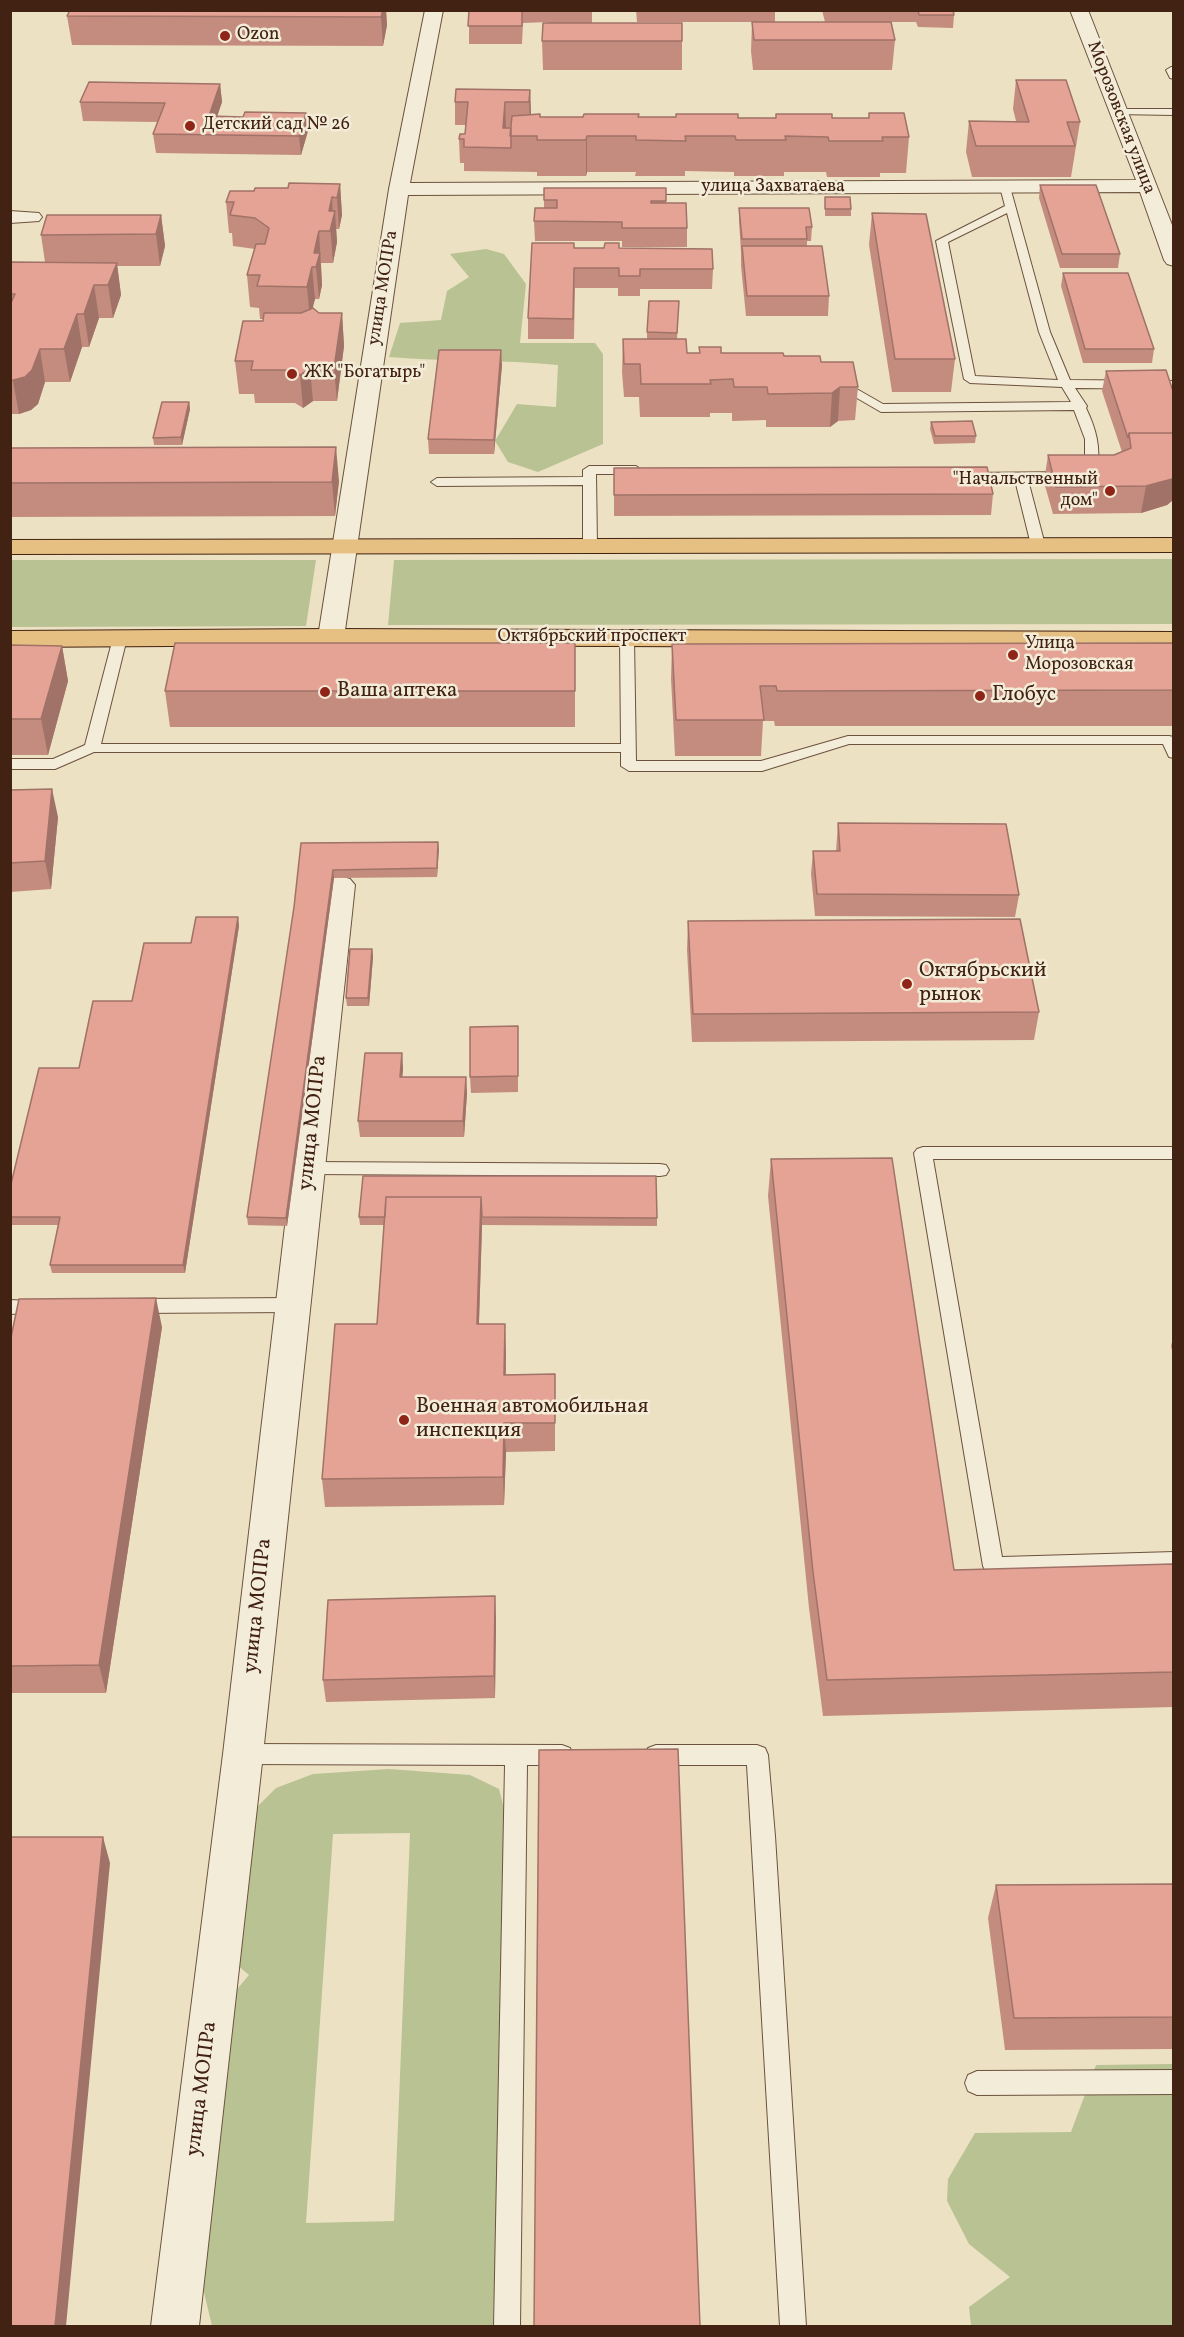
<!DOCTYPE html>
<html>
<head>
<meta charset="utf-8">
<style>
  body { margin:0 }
  #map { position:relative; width:1184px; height:2337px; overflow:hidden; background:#ece1c3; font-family:Vollkorn,serif }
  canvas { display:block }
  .frame { position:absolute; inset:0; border:12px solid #422212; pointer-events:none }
</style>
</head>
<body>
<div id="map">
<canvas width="1184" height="2337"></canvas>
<div class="frame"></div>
</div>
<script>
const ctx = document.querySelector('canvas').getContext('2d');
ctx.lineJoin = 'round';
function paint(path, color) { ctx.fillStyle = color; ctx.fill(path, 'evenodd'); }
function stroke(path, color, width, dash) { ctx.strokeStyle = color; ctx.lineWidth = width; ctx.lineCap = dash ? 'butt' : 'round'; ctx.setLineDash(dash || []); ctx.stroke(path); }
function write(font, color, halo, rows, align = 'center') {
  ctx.font = font + ' Vollkorn,serif'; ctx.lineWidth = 5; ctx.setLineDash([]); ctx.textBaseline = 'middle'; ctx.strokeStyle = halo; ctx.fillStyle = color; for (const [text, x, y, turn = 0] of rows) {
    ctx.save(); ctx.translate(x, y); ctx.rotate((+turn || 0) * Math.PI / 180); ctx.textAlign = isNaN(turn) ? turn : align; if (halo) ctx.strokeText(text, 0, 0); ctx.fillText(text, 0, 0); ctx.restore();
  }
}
paint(new Path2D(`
  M486,249l18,5 22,30 -6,59h75l8,11v90l-65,28 -30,-10 -13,-21 22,-37 39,3 2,-42c-56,-6 -113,-3 -169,-8l11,-34 41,-3 6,-29 22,-14 -19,-23z
  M1173,559v65l-785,1 6,-65z
  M316,560l-10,66 -295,1v-67z
  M389,1769l81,6 29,14 10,39 -16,498h-281l-14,-59 30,-267 21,-25 -19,-16 20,-145 26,-26 37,-14zM410,1833l-16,388 -88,2 27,-389z
  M1173,2064v262h-202l-2,-19 41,-30 -41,-33 -22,-43 1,-22 27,-46 96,-1 25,-67z`), '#b9c293');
const lane = new Path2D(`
  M1171,67h3v12l-4,-1 -4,-8z
  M1119,109h55v6l-59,-1 -1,-2z
  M1005,184l5,3 40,145 20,48 104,1v8l-99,-1 12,18 -1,2c10,21 15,39 11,62l-23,10h-46l17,65 -7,4 -7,-4 -16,-65 -50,1 -6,-4 6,-4 108,-1 12,-4v-29l-11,-29 -193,2 -50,-29 2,-3h8l42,24 188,-2 -9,-15 -92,-4 -6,-4 -28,-138 69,-35 -5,-19zM1007,213l32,119 19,48 -83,-4 -27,-134z
  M589,466h47l6,4 -6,4h-40l1,72 -7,4 -7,-4v-61l-146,1 -6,-4 6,-4 146,-1v-7z
  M120,634l7,4 -26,106h520l-1,-105 7,-4 7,4 2,122h125l87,-25h321l5,1v21l-5,-1 -6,-13h-314l-87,27h-133l-8,-5v-14h-527l-39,17h-45v-10h43l32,-14 28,-107z
  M923,1147h251v12h-241l69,398 172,-5v18l-181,5 -7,-3 -3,-6 -69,-413 3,-4z
  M309,1162l351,2 6,1 3,5 -3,5 -6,1 -351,-2 -6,-2 -3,-4 3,-4z
  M293,1298l7,2 3,5 -3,5 -7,2 -158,1 -7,-2 -3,-5 3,-5 7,-2z
  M10,1300l39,2 3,5 -3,5 -39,2z
  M243,1744l319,1 8,3 3,7 -3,7 -8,3h-35l-7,561h-26l11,-561 -262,-1 -8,-3 -3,-7 3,-7z
  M656,1745h101l8,3 3,7 7,81 31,490h-26l-33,-561h-91l-8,-3 -3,-7 3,-7z
  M1174,2070v24l-197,1 -9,-4 -3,-8 3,-8 9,-4z`);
const street = new Path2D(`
  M425,10h18l-33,173 726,-3 -66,-170h18l86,220v36l-7,-2 -3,-4 -24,-68 -732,3 -64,442 -4,5 -9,3 -9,-3 -4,-5 71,-448z
  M10,211l29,2 3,4 -3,4 -29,2z
  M340,876l10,3 5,6 -92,869 -64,572h-48l72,-572 102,-869 5,-6z`);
const primary = new Path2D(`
  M1174,538v14l-1164,2v-14z
  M331,629l843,3v16l-843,-3 -321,2v-16z`);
stroke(lane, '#6c523e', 2);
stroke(street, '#6c523e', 2);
stroke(primary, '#422212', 2);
paint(lane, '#f3ecd8');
paint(street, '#f3ecd8');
paint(primary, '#e6c082');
paint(new Path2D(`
  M70,10h316l1,15 -4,21 -311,-1 -5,-29z
  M469,10h123v13l90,18v29h-139l-1,-29 6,-19 -25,1 -1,21h-53z
  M636,10h139v12h-138z
  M822,10h131l1,5 -1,13 -35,-1 -2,-5h-25l4,18 -3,30h-139l-2,-19 1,-29h73z
  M1016,80l64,42 -9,55h-99l-6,-25 3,-31h47l-3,-12z
  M220,84l2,18 -5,14 91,15 -7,24 -145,-2 -3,-19 5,-12 -75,-1 -3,-19z
  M530,90l1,25 9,2 236,1v-4l56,4h37v-5l40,24 -3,36h-26v4h-53l-1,-5h-42v4h-50v-4l-49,-1v5h-50l1,-4h-49l-1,4h-49v-4l-73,-1v-8h-4l-1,-24 6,-5v-9h-10v-23z
  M340,184l2,31 -3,14h-3l1,13 -4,21h-12l1,22 -3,14h-4l-3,9 7,5h23l2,33 -7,55h-24l-10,7 -8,-5h-40l-1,-9h-15l-4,-33 28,-42h-3l-1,-11 -9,-1 -3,-32 8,-26 -22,-3 -1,-13h-3l-3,-31 28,-11z
  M1040,185l80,69 -2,14h-58l-21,-70z
  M544,188h122v15l21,25v19h-65v-6h-87l-1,-20 10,-13z
  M825,197l26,12v7h-26z
  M739,208l73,19 -1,14h-4v5l22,50 -1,20h-82l-5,-50v-14l-2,-31z
  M872,213l83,146 -4,33h-59l-23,-147z
  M161,215l4,31 -5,20h-43l4,29 -8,23h-14l-10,29h-7l-12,35h-25l-7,22 -7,6 -12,4h-9v-152h35l-4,-27z
  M574,248h45l94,21 -1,20h-72v7h-22v-8h-43l-1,51h-46v-21z
  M1063,273l91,76 -2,14h-69l-22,-77z
  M679,301l-2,38 10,14h12v-6l22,6 63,3 37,6 37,25 -3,33 -17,1 -8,6h-64v-7l-34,1v-8h-22v4h-70l-1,-20h-15l-2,-25 1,-33h24v-7z
  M502,365l-8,89h-65l-1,-15z
  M1106,371l67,20v109l-6,5 -26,8 -88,1 -9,-32 4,-27h66l8,-3 -20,-61z
  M189,402l1,7 -8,36h-28l-1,-7z
  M931,422l45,14 -1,7 -41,1 -4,-15z
  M10,448l329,33 -4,35 -325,1z
  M614,468l379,26 -2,21 -377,1z
  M575,643v84h-405l-5,-36z
  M1173,643v83h-398l-1,-5h-11l-2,35h-86l-4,-77 1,-35z
  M10,645l52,1 6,35 -20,74h-38z
  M10,790l48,27 -7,72 -41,3z
  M838,823l181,72 -4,22 -200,-1 -4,-42 2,-23h23z
  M438,842l-1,35 -103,1 -47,348 -39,-1 -1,-8 47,-310 7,-64z
  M238,917l1,9 -54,347h-133l-2,-8 8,-40h-48v-37l69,-120 53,-67 59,-58z
  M688,921l351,91 -5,28 -342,2 -5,-92z
  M372,949l1,8 -4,49h-22l-1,-8z
  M518,1026v66l-47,1 -1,-16z
  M402,1053l1,16 -1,8h64l1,16 -3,44h-104l-2,-16z
  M771,1159l183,411 219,-6v143l-350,9 -14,-108 -41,-412z
  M359,1217l298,1v8l-175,-1 -3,99 27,28v23l49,-1v77l-49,1 -2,53 -179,2 -3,-28 55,-155 7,-99h-24z
  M162,1327l-56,366h-96v-351z
  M1173,1338v17l-2,-9z
  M496,1618l-1,80 -169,4 -3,-22z
  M1173,1884v165l-168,1 -17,-132 8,-33z`), '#c48c7f');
paint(new Path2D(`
  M383,10h3l1,15 -4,21 -2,-29z
  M220,84l2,18 -11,33 -2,-19z
  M530,90l1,23 -1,13 -1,-24z
  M505,102l1,24 -2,25 -1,-23z
  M306,113l2,18 -7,24 -2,-19z
  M587,136v36l-1,4v-36z
  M340,184l2,31 -3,14 -2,-31z
  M332,197l1,21 2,-7 2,31 -4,21 -4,-52z
  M161,215l4,31 -5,20 -4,-32z
  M319,231l3,54 -3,14 -3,-32 -2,-14z
  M117,263l4,32 -8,23 -5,-33z
  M312,267l3,32 -5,20 -3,-32z
  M94,285l5,33 -10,29 -5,-33z
  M342,313l2,33 -7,55 -3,-33z
  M77,314l5,33 -12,35 -6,-33z
  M40,349l5,33 -7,22 -7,6 -12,4 -6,-33z
  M501,350l1,15 -8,89v-14z
  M310,368l3,33 -10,7 -3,-33z
  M840,387l-2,34 -8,6 2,-34z
  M189,402l1,7 -8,36 -1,-8z
  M336,447l3,34 -4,35 -3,-34z
  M1173,477v23l-6,5 -26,8 5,-27z
  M62,646l6,35 -20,74 -7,-36z
  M52,789l6,28 -7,72 -6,-28z
  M438,842l1,8 -2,27v-9z
  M333,870l1,8 -47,348 -1,-8z
  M238,917l1,9 -54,347 -2,-8z
  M372,949l1,8 -4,49 -1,-8z
  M402,1053l1,16 -2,24 -1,-16z
  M466,1077l1,16 -3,44 -1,-16z
  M481,1197l1,28 -4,127 -1,-28z
  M156,1298l6,29 -56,366 -7,-28z
  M505,1324l1,28 -1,51 -1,-28z
  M504,1423l2,29 -2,53 -1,-28z
  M495,1596l1,22 -1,80 -1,-22z
  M103,1837l7,26 -44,463h-11z`), '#a07268');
const building = new Path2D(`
  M70,10h313l-2,7 -314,-1z
  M469,10h53v16h-54z
  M918,10h35l1,5h-35z
  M752,22h139l4,18h-141z
  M543,23h139v18h-140z
  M1016,80h50l14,42h-13l8,24h-99l-7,-25 60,1z
  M89,82l131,2 -11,32 34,1 2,-5 61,1 -7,23 -146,-2 12,-31 -85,-1z
  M456,89l74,1 -1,12h-24l-2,26h8v20l-47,-1v-8h-5l1,-5h5l3,-32h-13z
  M869,113h35l5,24h-27l1,4h-54l-1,-4 -43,-1 1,4h-50l-1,-4h-50l1,5 -50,-1v-4h-49l-1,4h-49v-4h-27l2,-20 28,-2v3h43l1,-3h55l-1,3h38v-3h62v4h38v-4h56v4h37z
  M289,183l51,1 -3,14 -5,-1 -3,14h6l-5,20h-11l-5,22h6l-4,14h-4l-5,20 -50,-1 3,-11h-13l9,-31h9l4,-16 -14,-10 -25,-3 4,-13h-8l4,-11h24l1,-3h33z
  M1040,185h56l24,69h-58z
  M544,188h122v13h-15v2h35l1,25h-65v-6l-88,-1 1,-13h22v-8h-13z
  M825,197h25l1,12h-26z
  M739,208h70l3,19h-6l1,12h-65z
  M872,213l54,1 29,145h-60z
  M47,215h114l-5,19 -115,1z
  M532,243h42v5h30l1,-5h14v5l93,1 1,20h-73v7h-21v-8h-45l-1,51 -45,-1z
  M742,246h80l7,50h-82z
  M10,262l107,1 -9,22h-14l-10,29h-7l-13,35h-24l-8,21 -7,7 -15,4v-76l5,-11h-5z
  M1063,273h65l26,76h-69z
  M649,301h30l-2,32 -30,-1z
  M313,308l6,5h23l-8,55h-24l-10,7 -8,-5h-41l2,-9h-18l8,-40h20l1,-8h37z
  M623,339h63l1,14h13l-1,-6h22v6h62l1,3h36l1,6h32l5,25h-18l-8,6 -64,1 -1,-7h-33l-1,-8 -23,1 1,4h-70l-1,-20h-16z
  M439,350h62l-7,90 -66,-1z
  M1166,370l7,21v42h-44l-1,5 -22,-67z
  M162,402h27l-8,35 -28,1z
  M972,421l4,15h-41l-4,-14z
  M1129,433h44v44l-1,2 -26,7 -90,1 -8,-32h66l17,-7z
  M336,447l-4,35 -322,1v-35z
  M987,467l6,27 -379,1v-27z
  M175,643h400v48h-410z
  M1173,643v47l-396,1 -1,-5h-16l4,34h-88l-4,-76z
  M10,645l52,1 -21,73h-31z
  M52,789l-7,72 -35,2v-73z
  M838,823l168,1 13,71 -202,-1 -4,-43h27z
  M438,842l-1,26 -104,2 -47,348 -39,-1 47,-310 7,-64z
  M196,917h42l-55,348h-133l10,-48h-50v-29l29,-120h40l14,-67h39l12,-58h47z
  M1020,919l19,93 -346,2 -5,-93z
  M350,949h22l-4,49h-22z
  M518,1026v50l-48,1v-50z
  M365,1053h37l-2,24h66l-3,44h-105z
  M892,1158l62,412 219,-6v108l-346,8 -14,-108 -42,-413z
  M363,1176h293l1,42 -175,-1 -1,-20h-95l-1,20h-26z
  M386,1197h95l-4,127h28l-1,51 51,-1v49h-51l-1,54 -181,2 13,-155h42z
  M156,1298l-57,367 -89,1v-324l9,-43z
  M495,1596l-1,80 -171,4 5,-80z
  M678,1749l22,577h-166l5,-576z
  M10,1837h93l-48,489h-45z
  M1173,1884v133l-159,1 -18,-133z`);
paint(building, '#e4a394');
stroke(building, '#a07268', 1.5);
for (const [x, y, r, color] of [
  [225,36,6,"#8f2418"],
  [190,126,6,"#8f2418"],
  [292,374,6,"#8f2418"],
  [1110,491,6,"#8f2418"],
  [1013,655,6,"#8f2418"],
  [325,692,6,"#8f2418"],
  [980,696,6,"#8f2418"],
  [907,984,6,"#8f2418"],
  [404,1420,6,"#8f2418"]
]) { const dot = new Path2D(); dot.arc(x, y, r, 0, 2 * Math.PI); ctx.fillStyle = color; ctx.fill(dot); stroke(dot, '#f3ecd8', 2); }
write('18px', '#422212', '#f3ecd8', [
  ["Ozon",237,36],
  ["Детский сад № 26",202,126],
  ["ЖК \"Богатырь\"",304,374],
  ["\"Начальственный",1098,481,"right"],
  ["дом\"",1098,502,"right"],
  ["Улица",1025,645],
  ["Морозовская",1025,666]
], 'left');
write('18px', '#422212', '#f3ecd8', [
  ["Морозовская улица",1120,118,69],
  ["улица Захватаева",773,188],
  ["улица МОПРа",384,288,-81],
  ["Октябрьский проспект",592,638]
]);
write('21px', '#422212', '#f3ecd8', [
  ["Ваша аптека",337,692],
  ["Глобус",992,696],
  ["Октябрьский",919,972],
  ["рынок",919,996],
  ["Военная автомобильная",416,1408],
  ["инспекция",416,1432]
], 'left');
write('21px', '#422212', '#f3ecd8', [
  ["улица МОПРа",314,1123,-84],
  ["улица МОПРа",259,1606,-84],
  ["улица МОПРа",203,2089,-83]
]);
</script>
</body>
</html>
